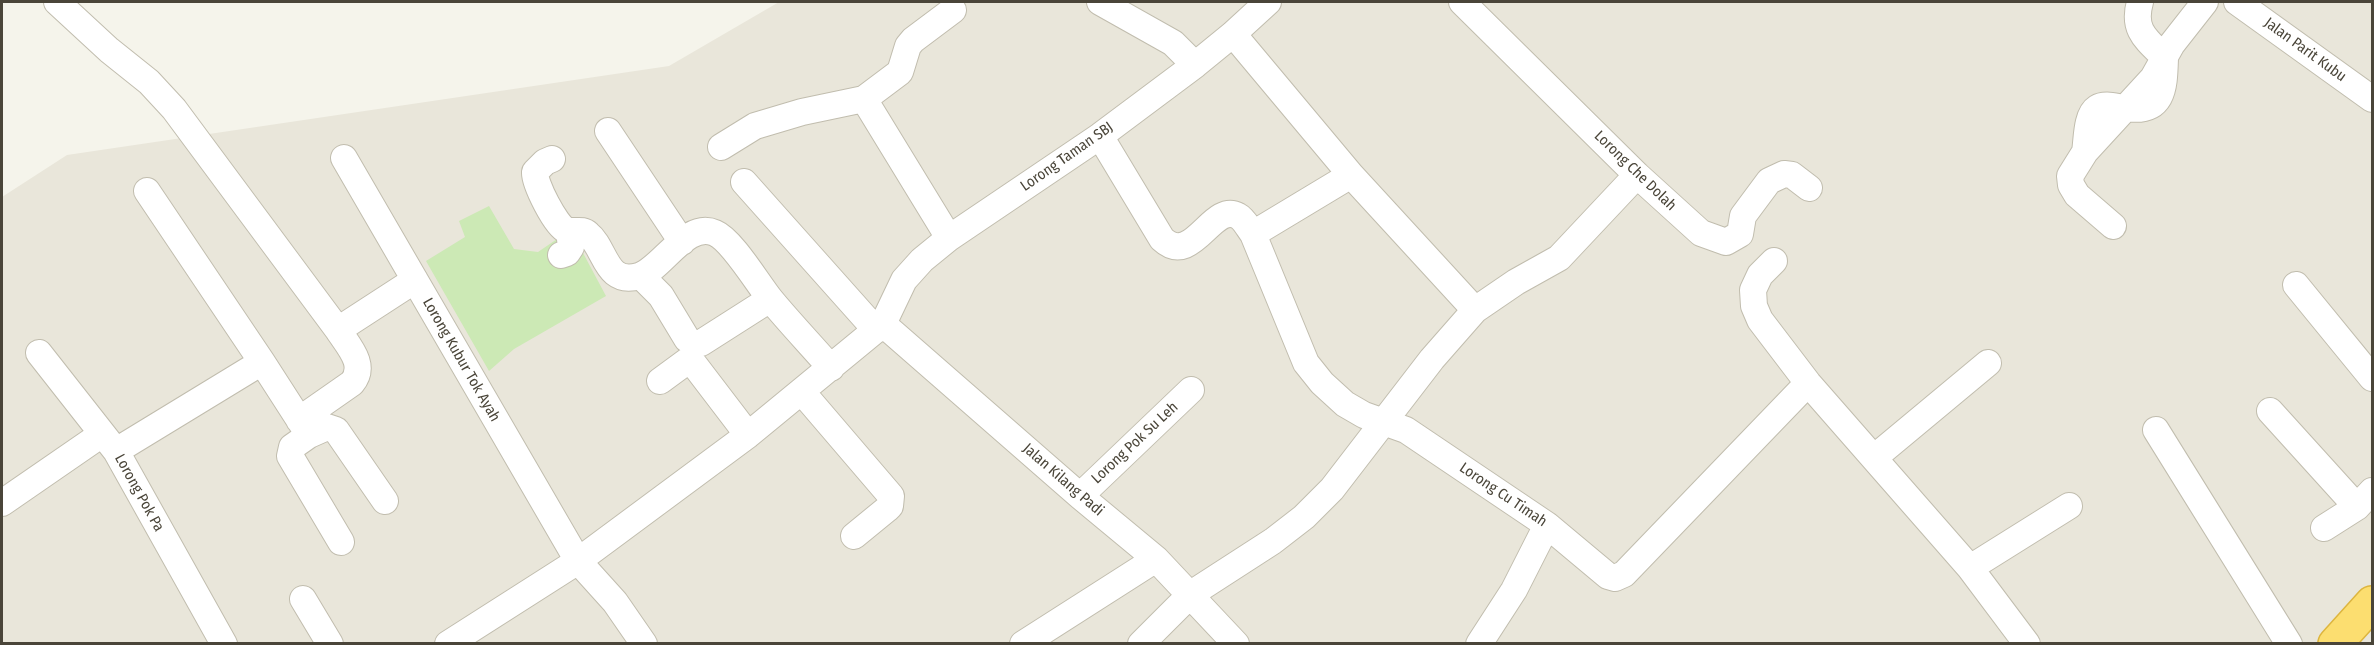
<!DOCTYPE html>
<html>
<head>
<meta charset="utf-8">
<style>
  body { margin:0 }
  #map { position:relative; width:2374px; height:645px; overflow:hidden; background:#f5f4eb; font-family:"Fira Sans Condensed",sans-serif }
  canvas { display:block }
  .frame { position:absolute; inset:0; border:3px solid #4a4539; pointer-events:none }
</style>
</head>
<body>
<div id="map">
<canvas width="2374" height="645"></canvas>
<div class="frame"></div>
</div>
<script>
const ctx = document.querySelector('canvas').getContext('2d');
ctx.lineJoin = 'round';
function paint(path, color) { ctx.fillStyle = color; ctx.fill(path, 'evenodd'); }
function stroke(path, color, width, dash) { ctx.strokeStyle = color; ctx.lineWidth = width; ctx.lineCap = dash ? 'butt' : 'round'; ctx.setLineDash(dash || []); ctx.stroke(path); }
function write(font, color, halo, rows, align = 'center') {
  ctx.font = font + ' "Fira Sans Condensed",sans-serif'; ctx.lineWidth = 5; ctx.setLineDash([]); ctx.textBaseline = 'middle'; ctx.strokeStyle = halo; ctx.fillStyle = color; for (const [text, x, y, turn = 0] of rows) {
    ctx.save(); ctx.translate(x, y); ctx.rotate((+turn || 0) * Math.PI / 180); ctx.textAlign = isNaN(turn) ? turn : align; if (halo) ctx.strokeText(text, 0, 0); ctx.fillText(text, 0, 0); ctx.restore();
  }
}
paint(new Path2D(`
  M779,2h1593v641l-2370,1v-447l65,-42 602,-89z`), '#e9e6da');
paint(new Path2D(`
  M489,206l25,43 24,3 25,-17 12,3 31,58 -92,53 -25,22 -63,-110 39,-24 -6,-16z`), '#cce9b5');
const minor = new Path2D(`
  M57,2l52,48 40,32 25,27 164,221c11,17 29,35 14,53l-53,37
  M1100,2l73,41 22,22
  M1462,2l175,173 64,58 25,9 14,-8 3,-18 26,-35 15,-7 8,1 17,13
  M2237,2l135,97
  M864,99l85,139
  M608,131l74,111
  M1100,136l62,103c31,29 50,-38 76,-23 6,3 11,13 15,18l53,129 16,20 23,21 19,11 42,15 141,95 61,51 7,2 9,-4 184,-191
  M721,147l34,-21 47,-14 62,-13 36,-27 8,-26 5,-6 40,-30
  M2085,152c2,-11 1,-37 12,-44 8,-5 19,-1 28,0 39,6 39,-20 40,-50 -19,-19 -33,-28 -25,-56
  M344,158l234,403 37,41 29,42
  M552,159l-7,3 -10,10c-1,11 21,54 31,58 8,3 16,-2 22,4 18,14 17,52 51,42 23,-7 48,-56 76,-43 17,7 43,51 56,67 19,23 40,45 60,68
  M744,182l132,148
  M147,191l115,171 47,73 -17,12 -2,9 51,86
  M2113,226l-36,-31 -6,-10 -1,-9 15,-24 68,-74 19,-34 33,-42
  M1253,234l98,-59
  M561,255l6,-2 4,-6 -2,-16
  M1774,261l-14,14 -7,15 1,16 6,14 48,63 162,185 57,76
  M641,276l20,20 26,43 7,5 7,-1 69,-44
  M2296,285l76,93
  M1475,310l41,-28 43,-24 78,-83
  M883,324l197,172 76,63 80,85
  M338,330l77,-50
  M39,353l77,98 108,193
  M660,381l30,-22 58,76
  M802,392l89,104 -1,10 -3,3 -33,27
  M2270,411l87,96
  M2156,430l133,214
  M309,435l18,-8 9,3 49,71
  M116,451l146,-89
  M1875,457l113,-94
  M1080,496l111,-106
  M2,503l100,-69
  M2324,528l33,-21 15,-16
  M1970,568l99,-62
  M303,599l27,45
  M448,644l130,-83 170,-126 135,-111 21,-44 18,-20 27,-22 151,-102 95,-71 38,-31 35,-32
  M1023,644l133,-85
  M1141,644l50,-50 82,-53 31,-24 28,-28 100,-130 43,-49 -124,-135 -118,-141
  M1479,644l35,-54 33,-65`);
const highway = new Path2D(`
  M2335,644l37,-41`);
stroke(minor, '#c1bdae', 28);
stroke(highway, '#ddb53e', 36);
stroke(minor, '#fff', 26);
stroke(highway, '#fcde70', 33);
write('15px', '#4a4539', '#fff', [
  ["Jalan Parit Kubu",2305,50,36],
  ["Lorong Taman SBJ",1067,157,-35],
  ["Lorong Che Dolah",1635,171,44],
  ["Lorong Kubur Tok Ayah",461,360,60],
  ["Lorong Pok Su Leh",1135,443,-43],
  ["Jalan Kilang Padi",1063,480,41],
  ["Lorong Pok Pa",139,493,61],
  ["Lorong Cu Timah",1503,495,34]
]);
</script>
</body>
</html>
